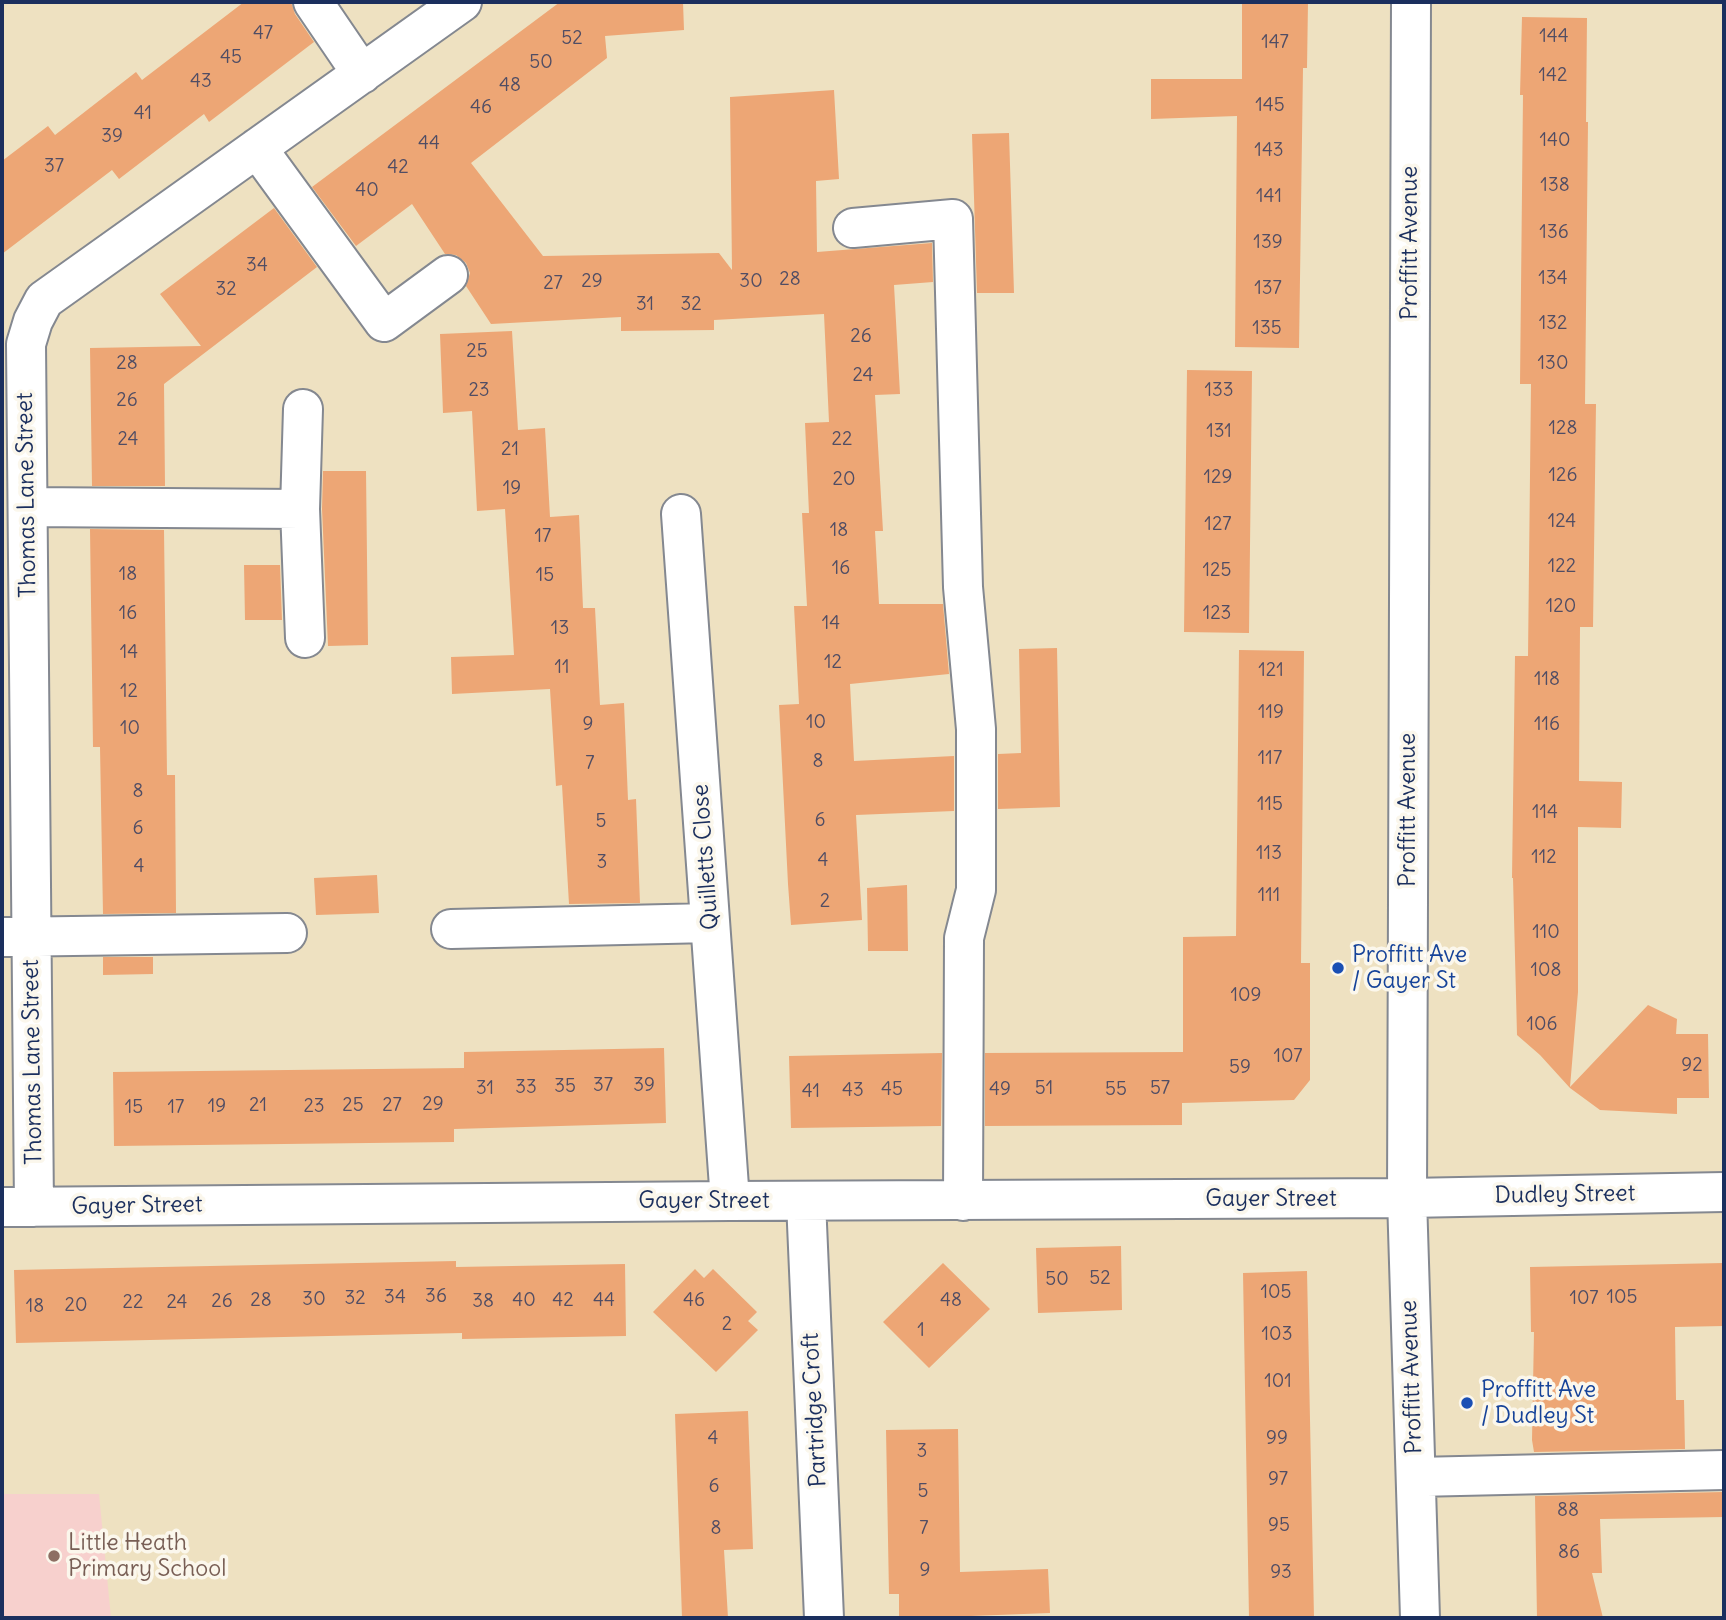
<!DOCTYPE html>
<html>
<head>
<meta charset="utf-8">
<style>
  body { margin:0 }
  #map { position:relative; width:1726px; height:1620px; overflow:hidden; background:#eee1c1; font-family:Delius,sans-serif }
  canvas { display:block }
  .frame { position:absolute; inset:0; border:4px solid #1b2f5e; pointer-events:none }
</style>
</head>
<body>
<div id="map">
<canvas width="1726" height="1620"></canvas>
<div class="frame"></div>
</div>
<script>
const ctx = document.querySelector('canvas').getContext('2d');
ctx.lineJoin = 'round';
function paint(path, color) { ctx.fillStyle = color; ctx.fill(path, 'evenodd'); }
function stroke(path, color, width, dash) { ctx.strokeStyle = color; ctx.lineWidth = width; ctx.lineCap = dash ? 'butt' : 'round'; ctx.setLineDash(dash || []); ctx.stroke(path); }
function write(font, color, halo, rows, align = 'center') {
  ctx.font = font + ' Delius,sans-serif'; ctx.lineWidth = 7; ctx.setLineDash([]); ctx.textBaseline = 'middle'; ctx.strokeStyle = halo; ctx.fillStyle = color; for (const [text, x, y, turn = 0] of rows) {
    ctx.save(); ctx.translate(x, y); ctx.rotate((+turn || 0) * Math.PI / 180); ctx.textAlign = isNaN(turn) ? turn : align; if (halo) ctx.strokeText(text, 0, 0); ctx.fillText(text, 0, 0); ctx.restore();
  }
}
paint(new Path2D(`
  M2,1494h97l12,124h-109z`), '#f7d0cd');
paint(new Path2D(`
  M244,2h47l4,12 19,28 -105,80 -5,-8 -85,65 -7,-9 -110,84v-93l46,-35 7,9 81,-63 6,8z
  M560,2h123l1,28 -79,6 2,22 -136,105 72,93 176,-3 13,17 -2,-173 104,-7 5,89 -23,2 1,71 115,-9 1,39 -39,3 6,109 -25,1 8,136h-8l4,73h64l6,70 -99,10 4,77 100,-5v55l-98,4 6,105 -71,5 -3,-41 -9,-179 20,-1 -5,-98h13l-5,-93h7l-4,-90 24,-1 -5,-108 -110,6v10l-93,1v-14l-130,7 -25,-38 4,-13 -4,-10 -10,-8 -11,-1 -33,-50 -56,42 -44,-59z
  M1242,2h66l-1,66h-4l-4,280 -64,-1 2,-231 -86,3v-40h91z
  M1522,17l65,1 -1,104h2l-3,282h11l-3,223h-13l-1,154 43,1 -1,46 -43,-1v165l-8,95 78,-82 29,14 -1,15h32l1,64h-32v16l-77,-4 -30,-22 -30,-33 -23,-20 -4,-157h-1l3,-222h13l3,-272h-11l3,-289h-3z
  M1009,133l5,160h-37l-5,-159z
  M274,208l43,59 -153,117 1,102h-73l-2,-138 111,-2 -41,-52z
  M512,331l6,99 27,-2 5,89 29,-2 4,93h12l5,97 24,-2 4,97 8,-1 4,104 -71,1 -7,-119 -6,1 -6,-97 -98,5 -1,-37 63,-2 -9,-146 -28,2 -5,-100 -29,2 -3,-79z
  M1187,370l65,1 -3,262 -65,-1z
  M323,471h43l2,174 -40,1 -6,-137z
  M90,529l74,1 3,245h8l1,138 -73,1 -3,-167h-7z
  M244,565h36l2,55h-37z
  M1057,648l3,159 -62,2v-55l23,-1 -2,-104z
  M1239,650l65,1 -3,312h9v117l-16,20 -112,3v22l-197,1v-73l198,-1v-115l53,-1z
  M377,875l2,38 -63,2 -2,-37z
  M907,885l1,66h-40l-1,-63z
  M103,957h50v17l-50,1z
  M664,1048l2,75 -212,6v13l-340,4 -1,-74 351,-4v-16z
  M942,1053l-1,73 -150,2 -2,-72z
  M1121,1246l1,64 -84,3 -2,-65z
  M456,1261v6l169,-3 1,72 -164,3v-6l-446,10 -2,-73z
  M943,1263l47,46 -61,59 -46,-46z
  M1724,1263v63l-49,1 1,73h8l1,49 -151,3 -2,-12 2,-108h-3l-1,-65z
  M695,1269l9,9 9,-9 44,43 -9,9 10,9 -42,42 -63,-60z
  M1307,1271l7,347h-65l-6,-345z
  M748,1411l5,138 -29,1 4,68h-46l-7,-204z
  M958,1429l2,143 88,-3 2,44 -79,3v2h-72v-24h-10l-3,-164z
  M1724,1492v25l-124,2 2,54h-10l11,45h-66l-2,-122z`), '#eda675');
const minor = new Path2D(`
  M313,2l49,72
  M1411,2l-4,1196 13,420
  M257,148l127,174 64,-47
  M853,228l100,-9 10,368 13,142v161l-12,48 -1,263
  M28,507l272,2 3,-100
  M300,509l5,129
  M681,514l49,687
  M451,929l259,-6
  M2,937l285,-4
  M806,1201l18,417
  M2,1207l728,-6 677,-3 317,-6
  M34,1207l-8,-863 7,-23 11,-21 418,-298
  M1416,1477l308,-7`);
stroke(minor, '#848890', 42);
stroke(minor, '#fff', 38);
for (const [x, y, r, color] of [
  [1338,968,7,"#1a4fb4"],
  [1467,1403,7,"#1a4fb4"],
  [54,1556,7,"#8d6e63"]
]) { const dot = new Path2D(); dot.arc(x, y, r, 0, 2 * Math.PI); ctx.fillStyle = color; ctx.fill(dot); stroke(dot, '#fbf7ec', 2.5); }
write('19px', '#504d64', null, [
  ["47",263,34],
  ["144",1554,37],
  ["52",572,39],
  ["147",1275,43],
  ["45",231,58],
  ["50",541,63],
  ["142",1553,76],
  ["43",201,82],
  ["48",510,86],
  ["145",1270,106],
  ["46",481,108],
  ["41",143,114],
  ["39",112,137],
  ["140",1555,141],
  ["44",429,144],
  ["143",1269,151],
  ["37",54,167],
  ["42",398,168],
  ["138",1555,186],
  ["40",367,191],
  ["141",1269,197],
  ["136",1554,233],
  ["139",1268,243],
  ["34",257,266],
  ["134",1553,279],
  ["28",790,280],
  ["29",592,282],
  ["30",751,282],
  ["27",553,284],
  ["137",1268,289],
  ["32",226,290],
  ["31",645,305],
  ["32",691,305],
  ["132",1553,324],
  ["135",1267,329],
  ["26",861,337],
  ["25",477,352],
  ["28",127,364],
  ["130",1553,364],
  ["24",863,376],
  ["23",479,391],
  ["133",1219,391],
  ["26",127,401],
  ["128",1563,429],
  ["131",1219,432],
  ["24",128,440],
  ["22",842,440],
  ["21",510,450],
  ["126",1563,476],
  ["129",1218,478],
  ["20",844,480],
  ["19",512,489],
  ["124",1562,522],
  ["127",1218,525],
  ["18",839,531],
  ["17",543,537],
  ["122",1562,567],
  ["16",841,569],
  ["125",1217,571],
  ["18",128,575],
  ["15",545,576],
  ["120",1561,607],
  ["16",128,614],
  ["123",1217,614],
  ["14",831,624],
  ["13",560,629],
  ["14",129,653],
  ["12",833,663],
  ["11",562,668],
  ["121",1271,671],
  ["118",1547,680],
  ["12",129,692],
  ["119",1271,713],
  ["10",816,723],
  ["9",588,725],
  ["116",1547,725],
  ["10",130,729],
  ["117",1270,759],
  ["8",818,762],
  ["7",590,764],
  ["8",138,792],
  ["115",1270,805],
  ["114",1545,813],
  ["6",820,821],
  ["5",601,822],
  ["6",138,829],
  ["113",1269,854],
  ["112",1544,858],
  ["4",823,861],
  ["3",602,863],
  ["4",139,867],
  ["111",1269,896],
  ["2",825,902],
  ["110",1546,933],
  ["108",1546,971],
  ["109",1246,996],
  ["106",1542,1025],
  ["107",1288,1057],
  ["92",1692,1066],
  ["59",1240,1068],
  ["37",603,1086],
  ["39",644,1086],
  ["35",565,1087],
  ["33",526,1088],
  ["31",485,1089],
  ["51",1044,1089],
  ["57",1160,1089],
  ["45",892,1090],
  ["49",1000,1090],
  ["55",1116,1090],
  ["43",853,1091],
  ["41",811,1092],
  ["29",433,1105],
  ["21",258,1106],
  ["25",353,1106],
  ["27",392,1106],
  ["19",217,1107],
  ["23",314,1107],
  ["15",134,1108],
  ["17",176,1108],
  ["52",1100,1279],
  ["50",1057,1280],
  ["105",1276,1293],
  ["36",436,1297],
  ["34",395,1298],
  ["105",1622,1298],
  ["32",355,1299],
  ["107",1584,1299],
  ["30",314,1300],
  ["28",261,1301],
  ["40",524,1301],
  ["42",563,1301],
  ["44",604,1301],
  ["46",694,1301],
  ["48",951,1301],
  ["26",222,1302],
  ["38",483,1302],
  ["22",133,1303],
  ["24",177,1303],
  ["20",76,1306],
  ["18",35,1307],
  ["2",727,1325],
  ["1",921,1331],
  ["103",1277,1335],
  ["101",1278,1382],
  ["4",713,1439],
  ["99",1277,1439],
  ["3",922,1452],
  ["97",1278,1480],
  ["6",714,1487],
  ["5",923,1492],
  ["88",1568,1511],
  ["95",1279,1526],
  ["8",716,1529],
  ["7",924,1529],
  ["86",1569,1553],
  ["9",925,1571],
  ["93",1281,1573]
]);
write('23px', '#1b2f5e', '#fbf7ec', [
  ["Proffitt Avenue",1410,243,-90],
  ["Thomas Lane Street",27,495,-91],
  ["Proffitt Avenue",1408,810,-90],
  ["Quilletts Close",706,857,-94],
  ["Thomas Lane Street",33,1062,-91],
  ["Dudley Street",1565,1195,-1],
  ["Gayer Street",1271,1199],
  ["Gayer Street",704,1201],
  ["Gayer Street",137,1206,-1],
  ["Proffitt Avenue",1412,1377,-92],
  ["Partridge Croft",815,1410,-93]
]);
write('23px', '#164399', '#fbf7ec', [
  ["Proffitt Ave",1352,955],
  ["/ Gayer St",1352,981],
  ["Proffitt Ave",1481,1390],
  ["/ Dudley St",1481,1416]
], 'left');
write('23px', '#785e54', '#fbf7ec', [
  ["Little Heath",68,1543],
  ["Primary School",68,1569]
], 'left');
</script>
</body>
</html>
